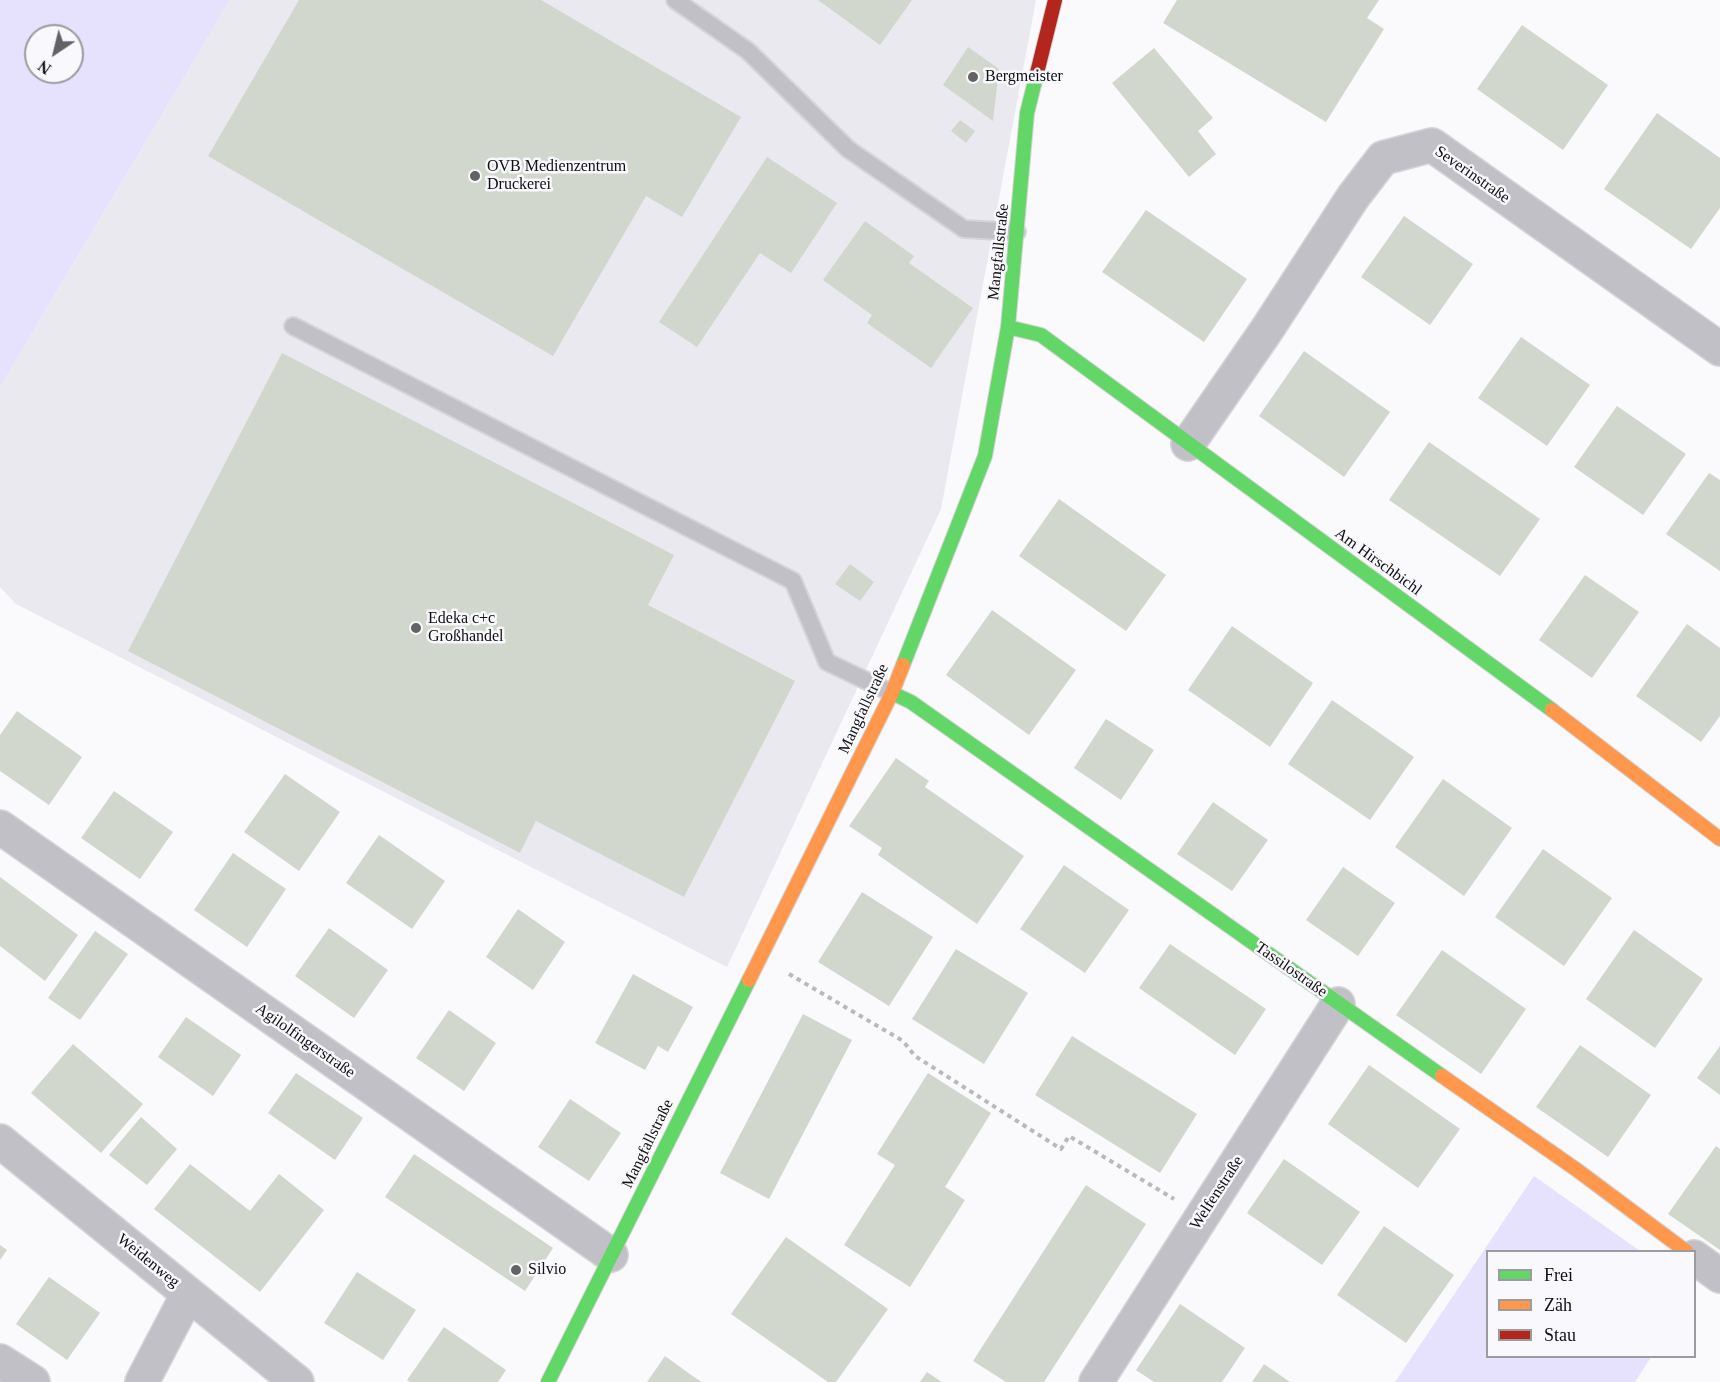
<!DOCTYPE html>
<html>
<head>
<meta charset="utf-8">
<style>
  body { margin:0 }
  #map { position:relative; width:1720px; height:1382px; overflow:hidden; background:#faf9fb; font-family:"Times New Roman",serif }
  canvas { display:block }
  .legend { position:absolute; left:1486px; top:1250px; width:210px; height:108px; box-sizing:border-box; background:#f9f8fc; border:2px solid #9c9b9e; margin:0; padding:8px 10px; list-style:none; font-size:18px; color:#111012 }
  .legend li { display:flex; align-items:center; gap:12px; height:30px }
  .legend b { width:30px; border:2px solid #9c9b9e }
  .north { position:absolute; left:24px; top:24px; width:60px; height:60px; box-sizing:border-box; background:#f9f8fc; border:2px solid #9c9b9e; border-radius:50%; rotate:215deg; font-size:16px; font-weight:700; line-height:24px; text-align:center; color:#111012 }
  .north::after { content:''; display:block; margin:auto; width:21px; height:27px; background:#636264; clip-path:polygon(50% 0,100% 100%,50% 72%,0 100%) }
</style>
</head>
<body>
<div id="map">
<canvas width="1720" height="1382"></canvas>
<ul class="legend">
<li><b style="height:8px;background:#63d668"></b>Frei</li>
<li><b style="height:8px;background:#ff974d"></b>Zäh</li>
<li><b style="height:8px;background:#b3261e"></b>Stau</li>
</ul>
<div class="north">N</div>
</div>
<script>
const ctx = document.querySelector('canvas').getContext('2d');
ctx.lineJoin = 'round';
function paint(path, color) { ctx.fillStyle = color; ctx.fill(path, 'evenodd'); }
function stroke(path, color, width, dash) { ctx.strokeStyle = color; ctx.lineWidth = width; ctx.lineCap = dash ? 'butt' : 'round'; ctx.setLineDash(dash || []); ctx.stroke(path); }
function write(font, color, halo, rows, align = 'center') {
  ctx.font = font + ' "Times New Roman",serif'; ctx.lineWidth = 5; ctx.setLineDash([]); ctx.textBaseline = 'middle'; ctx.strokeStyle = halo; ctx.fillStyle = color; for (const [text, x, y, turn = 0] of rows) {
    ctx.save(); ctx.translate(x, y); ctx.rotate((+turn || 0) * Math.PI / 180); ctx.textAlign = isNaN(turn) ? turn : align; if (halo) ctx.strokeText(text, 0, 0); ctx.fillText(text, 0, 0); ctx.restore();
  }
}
paint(new Path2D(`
  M230,0h806l-95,509 -214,458 -711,-363 -16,-17v-200z`), '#eae9f0');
paint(new Path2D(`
  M0,0h230l-230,387zM36,36h36v36h-36z
  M1534,1176l106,75 -152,1v104l163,1 -16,25h-240z`), '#e6e1fd');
paint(new Path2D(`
  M299,0h242l200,117 -59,100 -36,-21 -93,160 -345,-200z
  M818,0h94l-32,45z
  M1177,0h202l-12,18 17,11 -58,93 -163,-99z
  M1522,25l86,60 -45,65 -86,-61z
  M968,47l31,22 -6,52 -50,-36z
  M1154,48l59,70 -15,13 18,23 -27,23 -77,-94z
  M1657,113l63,45v50l-29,41 -87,-60z
  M960,120l15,11 -9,12 -15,-12z
  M767,157l70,46 -46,70 -31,-20 -63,94 -38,-25z
  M1146,210l101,69 -43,63 -102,-70z
  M1404,216l69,48 -43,61 -69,-48z
  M865,221l49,35 -5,7 64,45 -42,60 -64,-45 5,-8 -49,-35z
  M1521,337l69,48 -43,61 -69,-48z
  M1304,351l86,61 -46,65 -85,-61z
  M282,353l392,202 -26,50 147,76 -111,216 -148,-76 -16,32 -392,-202z
  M1617,406l69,48 -43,61 -69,-48z
  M1429,442l111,77 -40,57 -111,-76z
  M1709,473l11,7v91l-54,-37z
  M1059,499l107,76 -40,56 -107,-75z
  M850,564l24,18 -14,19 -25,-17z
  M1585,575l54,37 -47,66 -53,-38z
  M992,610l84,60 -47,65 -83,-60z
  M1687,624l33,24v68l-19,26 -65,-46z
  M1232,626l81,57 -43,64 -82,-57z
  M1332,700l82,57 -44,63 -82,-56z
  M17,711l65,46 -33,48 -49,-34v-36z
  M1106,719l48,31 -33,50 -47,-32z
  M896,758l33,23 -4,6 99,69 -47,68 -99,-69 4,-7 -33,-22z
  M285,774l55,38 -41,59 -55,-39z
  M1443,779l69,49 -48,68 -69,-49z
  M114,791l59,41 -33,47 -59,-41z
  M1213,802l55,38 -36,51 -55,-37z
  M379,835l66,46 -33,48 -66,-46z
  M1543,849l69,49 -48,68 -69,-49z
  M233,853l53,36 -39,58 -53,-37z
  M1064,865l65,45 -44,63 -65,-44z
  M1343,867l52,36 -37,53 -52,-36z
  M0,877l78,58 -33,46 -45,-35z
  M862,892l71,45 -44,69 -71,-44z
  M518,909l47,33 -32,48 -47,-33z
  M329,928l59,42 -34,48 -59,-42z
  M1634,930l69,49 -48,69 -69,-49z
  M95,931l33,23 -48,66 -32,-22z
  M1170,944l96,65 -31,46 -96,-67z
  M956,949l72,44 -44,71 -72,-45z
  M1442,950l84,59 -45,65 -85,-59z
  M633,974l60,33 -25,45 -10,-6 -13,24 -50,-27z
  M449,1010l47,33 -32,48 -48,-33z
  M803,1014l49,26 -83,159 -49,-26z
  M186,1017l55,38 -28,41 -55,-39z
  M1072,1036l125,78 -37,59 -125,-78z
  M73,1044l70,60 -42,49 -70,-60z
  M1580,1045l71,50 -43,62 -72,-50z
  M1720,1046v49l-23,-17z
  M1369,1065l91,64 -42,59 -90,-64z
  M296,1073l67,45 -28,42 -67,-47z
  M928,1073l63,40 -46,74 20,13 -55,87 -66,-42 51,-80 -18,-11z
  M570,1099l51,34 -32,48 -51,-34z
  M141,1117l36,32 -30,36 -38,-30z
  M1716,1146l4,3v101l-52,-36z
  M414,1154l139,94 -28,43 -140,-94z
  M1284,1159l76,53 -38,53 -75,-52z
  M190,1164l60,47 29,-37 45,36 -64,82 -106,-83z
  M1086,1185l60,39 -102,158h-38l-33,-21z
  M1384,1226l70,49 -48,68 -69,-48z
  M786,1237l102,72 -52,73h-8l-97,-68z
  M0,1245l7,5 -7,10z
  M357,1272l59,38 -33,50 -59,-37z
  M49,1277l51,36 -33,47 -51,-36z
  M1180,1304l65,44 -23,34h-68l-18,-12z
  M444,1327l62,43 -8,12h-88l-3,-2z
  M665,1356l29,21 8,5h-55z
  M1264,1364l26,18h-38z
  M927,1372l15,10h-22z`), '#d2d7ce');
const lane = new Path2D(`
  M675,0l73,51 100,98 116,80 53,3
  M293,326l500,255 34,81 65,31`);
const street = new Path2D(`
  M1188,444l80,-116 85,-131 30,-39 49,-13 288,204
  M0,827l611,428
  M0,1141l297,241
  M1694,1257l26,19
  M0,1361l33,21
  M142,1382l46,-88
  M1096,1382l242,-378`);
const fast = new Path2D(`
  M1008,327l33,8 511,375
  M903,665l82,-209 23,-129 19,-214 10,-40
  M892,693l19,9 531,374
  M548,1382l201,-402`);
const slow = new Path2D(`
  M1552,710l168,129
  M749,980l143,-287 11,-28
  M1442,1076l135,94 110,82`);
const jam = new Path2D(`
  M1037,73l18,-73`);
stroke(lane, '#d5d4d6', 20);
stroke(street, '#d5d4d6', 36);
stroke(fast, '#d5d4d6', 16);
stroke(slow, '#d5d4d6', 16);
stroke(jam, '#d5d4d6', 16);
stroke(new Path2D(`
  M789,974l114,67 12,15 146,93 8,-13 105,63`), '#b9b8bc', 4, [4.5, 4.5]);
stroke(lane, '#c1c0c7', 16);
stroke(street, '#c1c0c7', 33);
stroke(fast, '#63d668', 14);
stroke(slow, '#ff974d', 14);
stroke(jam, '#b3261e', 14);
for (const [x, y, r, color] of [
  [973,77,6,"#636264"],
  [475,176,6,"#636264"],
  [416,628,6,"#636264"],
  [516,1270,6,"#636264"]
]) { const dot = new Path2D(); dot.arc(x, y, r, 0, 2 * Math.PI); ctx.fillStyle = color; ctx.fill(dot); stroke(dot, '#f9f8fc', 2); }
write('16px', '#111012', '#f9f8fc', [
  ["Bergmeister",985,77],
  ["OVB Medienzentrum",487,167],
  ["Druckerei",487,185],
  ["Edeka c+c",428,619],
  ["Großhandel",428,637],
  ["Silvio",528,1270]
], 'left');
write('16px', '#111012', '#f9f8fc', [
  ["Severinstraße",1472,175,35],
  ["Mangfallstraße",999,252,-84],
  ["Am Hirschbichl",1378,562,36],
  ["Mangfallstraße",864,709,-65],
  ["Tassilostraße",1291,970,35],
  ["Agilolfingerstraße",305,1041,35],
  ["Mangfallstraße",648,1144,-64],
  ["Welfenstraße",1217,1193,-57],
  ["Weidenweg",148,1261,39]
]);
</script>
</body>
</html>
